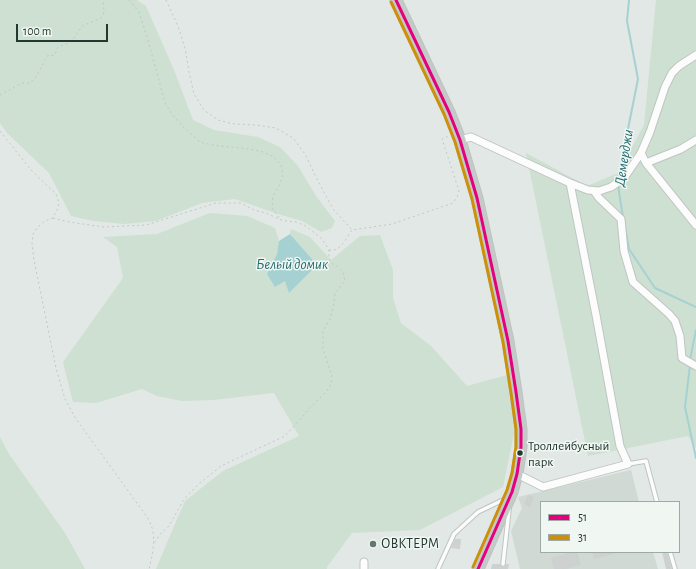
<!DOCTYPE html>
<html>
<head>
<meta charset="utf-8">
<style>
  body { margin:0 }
  #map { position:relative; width:696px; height:569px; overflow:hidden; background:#e2e8e5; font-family:"Alegreya Sans",sans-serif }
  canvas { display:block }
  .legend { position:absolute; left:540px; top:501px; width:140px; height:52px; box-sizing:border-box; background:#f0f7f3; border:1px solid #9eaba5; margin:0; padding:5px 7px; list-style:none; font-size:12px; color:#233830 }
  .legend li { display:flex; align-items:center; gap:8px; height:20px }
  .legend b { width:20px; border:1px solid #9eaba5 }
  .scale { position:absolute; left:16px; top:24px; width:92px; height:18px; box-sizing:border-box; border:2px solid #233830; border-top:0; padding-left:5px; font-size:12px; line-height:14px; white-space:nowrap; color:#233830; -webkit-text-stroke:3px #f0f7f3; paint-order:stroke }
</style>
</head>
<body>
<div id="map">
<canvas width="696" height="569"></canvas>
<ul class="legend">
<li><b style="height:5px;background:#e5007d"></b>51</li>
<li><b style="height:5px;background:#cd900a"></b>31</li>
</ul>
<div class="scale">100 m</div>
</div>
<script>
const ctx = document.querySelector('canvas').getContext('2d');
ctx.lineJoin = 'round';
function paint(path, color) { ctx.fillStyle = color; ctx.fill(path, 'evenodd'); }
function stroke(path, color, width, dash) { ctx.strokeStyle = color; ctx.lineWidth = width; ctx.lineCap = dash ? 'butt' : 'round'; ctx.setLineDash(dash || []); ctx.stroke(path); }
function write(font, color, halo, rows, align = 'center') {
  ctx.font = font + ' "Alegreya Sans",sans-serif'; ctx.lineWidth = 3; ctx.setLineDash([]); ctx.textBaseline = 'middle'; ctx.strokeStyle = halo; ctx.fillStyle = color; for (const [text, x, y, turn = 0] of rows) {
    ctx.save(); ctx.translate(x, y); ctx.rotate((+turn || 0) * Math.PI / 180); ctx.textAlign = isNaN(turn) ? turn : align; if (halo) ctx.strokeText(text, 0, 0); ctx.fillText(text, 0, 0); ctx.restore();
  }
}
paint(new Path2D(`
  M631,470l8,32h-98v50h112l5,17h-138l-9,-38 11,-23 -4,-11z`), '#d1d9d4');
paint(new Path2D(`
  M0,0h137l9,6 28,64 19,50 21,10 44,7 22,10 18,19 18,30 19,25 -3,7 -11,4 -19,-11 -24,-7 -43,-15 -33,4 -46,18 -32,3 -31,-3 -22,-5 -22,-43 -42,-40 -7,-10z
  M656,0h40v448l-8,-12 -100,20 -62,-303 61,33 31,-13 26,-48z
  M210,213l37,3 28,12 4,13 -2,13 -10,20 45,-15 -22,-25 1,-5 19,8 21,23 29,-24 20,-1 13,35v28l8,25 30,23 36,40 40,-11 8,54 -12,58 -83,43 -68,3 -25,34v2h-171l16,-38 13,-30 38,-30 76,-35 -25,-43 -61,7 -31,1 -25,-5 -15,-7 -46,14 -23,-1 -10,-40 60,-84 -6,-31 -14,-10 54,-3z
  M0,437l9,17 56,79 20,36h-85z`), '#cde0d1');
paint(new Path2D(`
  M290,234l22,25 1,10 -24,24 -4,-12 -10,6 -8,-13 10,-20 2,-13z`), '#a6d1d2');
stroke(new Path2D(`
  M618,179l20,-100 -11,-58 2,-21
  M618,185l5,33
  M625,227l4,22 26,39 41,19
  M690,360l6,-30
  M690,365l-5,42 11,51`), '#a6d1d2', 2);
paint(new Path2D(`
  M528,495l6,2 -4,10 -6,-3z
  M455,539h6l-1,10 -9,-1z
  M572,552h5l4,13 -15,4h-12l-3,-11z
  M592,552h22v2l-20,5z
  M662,552h5l5,17h-6z
  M492,564h8l1,2 2,1 2,-1 1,-2h3l-1,5h-17z`), '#cdd1cf');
const service = new Path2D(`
  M628,464l18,-3 11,41
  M670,552l5,17
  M503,564l6,-54
  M438,569l16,-35 24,-22 27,-13`);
const minor = new Path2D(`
  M460,140l11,-3 99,46 18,7 11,1 12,-4 13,-9 17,-25 9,-21 15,-45 7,-14 7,-7 17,-11
  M641,153l5,10 50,62
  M646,163l35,-14 15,-9
  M594,191l5,7 22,21 3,32 9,31 36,32 6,7 5,15 2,22 14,8
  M517,474l26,13 85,-23 -8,-18 -24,-131 -26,-132
  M364,569v-7`);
const trunk = new Path2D(`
  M396,0l53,112 11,28 17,58 31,143 8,51 5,37v18l-4,27 -5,18 -34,77`);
stroke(service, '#bfc5c2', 5.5);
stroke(minor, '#bfc5c2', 9);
stroke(trunk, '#bcc4c0', 13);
stroke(new Path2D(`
  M129,0l10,12 9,28 17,63 7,11 10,12 18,16 12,3 37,4 14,3 11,5 7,8 2,9 -3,10 -7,12 -1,12 8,11
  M166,0l12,26 7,22 4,24 5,22 10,16 14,10 16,4 22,1 20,3 17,10 12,16 12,25 16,30 19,21
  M0,95l22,-12h8l6,-6 11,-21 8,-1 2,-7 15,-7 10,-15 19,-8 2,-3 1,-4 -1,-11
  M0,131l31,39 25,24 3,9 -2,7 -4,8 -8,3 -7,6 -5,7 -1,9 2,17 22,108 9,31 11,20 71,98c2,3 4,7 5,11 4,12 0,29 -3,41
  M53,218l16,4 35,5 42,-2 70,-22h25l13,7 12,3 15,7 6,1 9,1 10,4 16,13 7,11v9l2,4 6,3 6,6 2,9 -10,12 -1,10 -4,16 -7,12v18l9,27 -1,8 -5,8 -16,16 -25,28 -64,30 -21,17 -16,16 -15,27 -8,7 -7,10
  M329,250c11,3 18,-13 23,-20l40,-6 61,-21 4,-6 2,-6 -17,-52 7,-3`), '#c0c8c4', 1, [2, 3]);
stroke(service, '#fbfcfb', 3.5);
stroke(minor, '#fbfcfb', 7);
stroke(trunk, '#c4cac8', 11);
stroke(new Path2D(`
  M396,0l53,112 11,28 17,58 31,143 8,51 5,37v18l-4,27 -5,18 -34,77`), '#e5007d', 3);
stroke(new Path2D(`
  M391,2l53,112 11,28 17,57 31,143 8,51 5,36v18l-4,26 -5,17 -34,77`), '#cd900a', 3);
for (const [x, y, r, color] of [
  [520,453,3.5,"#233830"],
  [373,544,4,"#66766f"]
]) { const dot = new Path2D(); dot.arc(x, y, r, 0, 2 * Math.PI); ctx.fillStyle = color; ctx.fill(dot); stroke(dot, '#f0f7f3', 1.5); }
write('13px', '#233830', '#f0f7f3', [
  ["Троллейбусный",528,446],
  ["парк",528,462]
], 'left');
write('14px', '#233830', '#f0f7f3', [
  ["ОВКТЕРМ",381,544]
], 'left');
write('italic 15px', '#226a6f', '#f0f7f3', [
  ["Демерджи",624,158,-81],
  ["Белый домик",292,264]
]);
</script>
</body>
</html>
